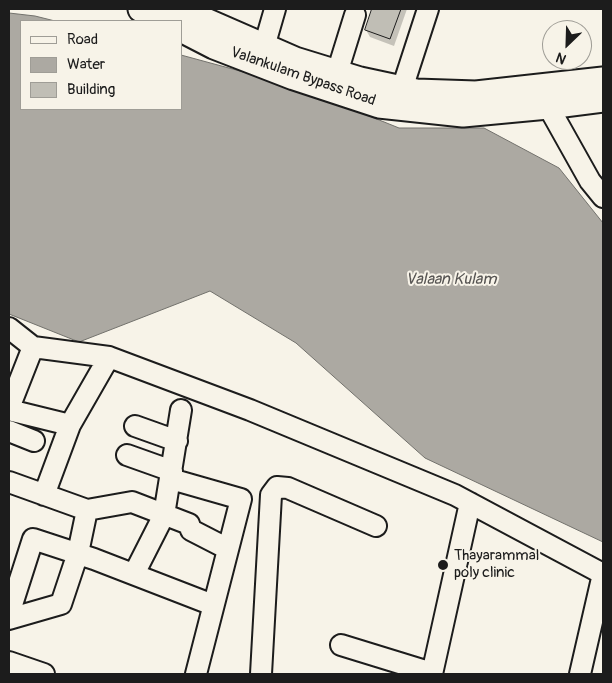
<!DOCTYPE html>
<html>
<head>
<meta charset="utf-8">
<style>
  body { margin:0 }
  #map { position:relative; width:612px; height:683px; overflow:hidden; background:#f7f3e8; font-family:Pangolin,sans-serif }
  canvas { display:block }
  .frame { position:absolute; inset:0; border:10px solid #1c1c1c; pointer-events:none }
  .legend { position:absolute; left:20px; top:20px; width:162px; height:90px; box-sizing:border-box; background:#f7f3e8; border:1px solid #9f9d96; margin:0; padding:6px 9px; list-style:none; font-size:15px; color:#1c1c1c }
  .legend li { display:flex; align-items:center; gap:10px; height:25px }
  .legend b { width:25px; border:1px solid #9f9d96 }
  .north { position:absolute; left:542px; top:20px; width:50px; height:50px; box-sizing:border-box; background:#f7f3e8; border:1px solid #9f9d96; border-radius:50%; rotate:204deg; font-size:14px; font-weight:700; line-height:20px; text-align:center; color:#1c1c1c }
  .north::after { content:''; display:block; margin:auto; width:18px; height:22px; background:#1c1c1c; clip-path:polygon(50% 0,100% 100%,50% 72%,0 100%) }
</style>
</head>
<body>
<div id="map">
<canvas width="612" height="683"></canvas>
<div class="frame"></div>
<ul class="legend">
<li><b style="height:6px;background:#f7f3e8"></b>Road</li>
<li><b style="height:14px;background:#aca9a2"></b>Water</li>
<li><b style="height:14px;background:#c0beb5"></b>Building</li>
</ul>
<div class="north">N</div>
</div>
<script>
const ctx = document.querySelector('canvas').getContext('2d');
ctx.lineJoin = 'round';
function paint(path, color) { ctx.fillStyle = color; ctx.fill(path, 'evenodd'); }
function stroke(path, color, width, dash) { ctx.strokeStyle = color; ctx.lineWidth = width; ctx.lineCap = dash ? 'butt' : 'round'; ctx.setLineDash(dash || []); ctx.stroke(path); }
function write(font, color, halo, rows, align = 'center') {
  ctx.font = font + ' Pangolin,sans-serif'; ctx.lineWidth = 4; ctx.setLineDash([]); ctx.textBaseline = 'middle'; ctx.strokeStyle = halo; ctx.fillStyle = color; for (const [text, x, y, turn = 0] of rows) {
    ctx.save(); ctx.translate(x, y); ctx.rotate((+turn || 0) * Math.PI / 180); ctx.textAlign = isNaN(turn) ? turn : align; if (halo) ctx.strokeText(text, 0, 0); ctx.fillText(text, 0, 0); ctx.restore();
  }
}
const water = new Path2D(`
  M9,13l26,3 20,5h-34v88h160v-54l114,31 104,42h85l75,40 44,55v319l-178,-84 -129,-115 -86,-52 -131,51 -70,-28z`);
paint(water, '#aca9a2');
stroke(water, '#72716c', 1);
paint(new Path2D(`
  M373,9h34l-13,37 -24,-9 -4,-7z`), '#0003');
const building = new Path2D(`
  M372,9h29l-11,30 -25,-9z`);
paint(building, '#c0beb5');
stroke(building, '#1c1c1c', 1);
const minor = new Path2D(`
  M264,47l11,-38
  M337,73l18,-58
  M402,89l26,-80
  M545,93l3,13 42,75 13,16
  M9,328l24,19 76,10 141,53 205,85 148,79
  M9,408l24,-61
  M9,410l61,15
  M135,426l42,15
  M9,431l25,10
  M127,455l45,16
  M171,479l70,20 -45,175
  M9,482l78,28 -9,43 -17,51 -52,15
  M44,495l26,-70 39,-68
  M87,510l45,-8 57,22 2,6 37,19
  M134,574l30,-59 17,-105
  M9,614l24,-75 61,20 119,46
  M341,645l91,28
  M9,662l35,12
  M261,674l10,-179 6,-8 11,1 88,38
  M432,674l38,-171
  M580,674l23,-100`);
const major = new Path2D(`
  M141,9l25,12
  M178,9l117,51 65,20 56,12 60,2 127,-14
  M181,29l33,17 80,31 85,28 84,9 85,-8 55,-7`);
stroke(minor, '#1c1c1c', 24);
stroke(major, '#1c1c1c', 29);
stroke(minor, '#f7f3e8', 20);
stroke(major, '#f7f3e8', 25);
for (const [x, y, r, color] of [
  [443,565,6,"#1c1c1c"]
]) { const dot = new Path2D(); dot.arc(x, y, r, 0, 2 * Math.PI); ctx.fillStyle = color; ctx.fill(dot); stroke(dot, '#f7f3e8', 2); }
write('15px', '#1c1c1c', '#f7f3e8', [
  ["Valankulam Bypass Road",303,77,19]
]);
write('15px', '#1c1c1c', '#f7f3e8', [
  ["Thayarammal",454,556],
  ["poly clinic",454,573]
], 'left');
write('italic 16px', '#565452', '#f7f3e8', [
  ["Valaan Kulam",451,280]
]);
</script>
</body>
</html>
